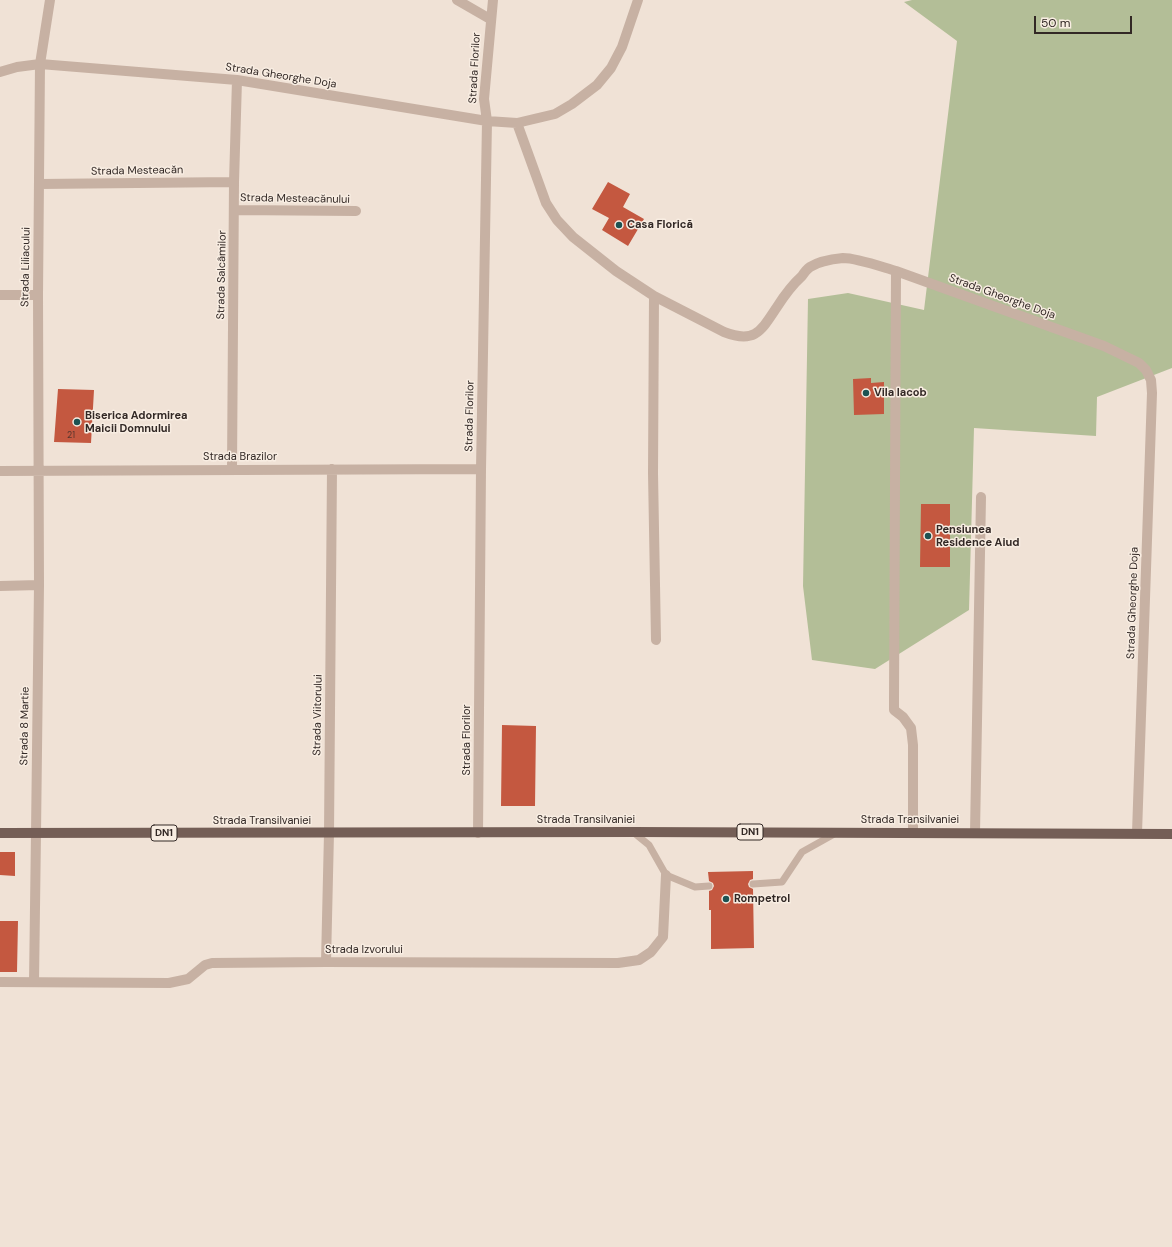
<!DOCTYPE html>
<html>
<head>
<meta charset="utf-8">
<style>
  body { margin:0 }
  #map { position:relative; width:1172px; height:1247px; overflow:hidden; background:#f0e2d6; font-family:"DM Sans",sans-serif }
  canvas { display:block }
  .scale { position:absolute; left:1034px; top:16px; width:98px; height:18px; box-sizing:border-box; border:2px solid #322825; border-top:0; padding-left:5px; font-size:12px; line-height:14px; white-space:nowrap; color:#322825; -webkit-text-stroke:3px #f8ede2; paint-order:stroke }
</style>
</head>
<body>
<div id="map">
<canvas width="1172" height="1247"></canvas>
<div class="scale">50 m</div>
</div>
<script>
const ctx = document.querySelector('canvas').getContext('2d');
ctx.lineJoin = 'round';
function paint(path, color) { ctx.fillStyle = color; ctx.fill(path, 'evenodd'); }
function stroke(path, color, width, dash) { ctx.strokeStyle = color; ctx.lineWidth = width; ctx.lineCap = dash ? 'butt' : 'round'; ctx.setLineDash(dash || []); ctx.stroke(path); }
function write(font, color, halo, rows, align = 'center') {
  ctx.font = font + ' "DM Sans",sans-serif'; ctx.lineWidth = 3; ctx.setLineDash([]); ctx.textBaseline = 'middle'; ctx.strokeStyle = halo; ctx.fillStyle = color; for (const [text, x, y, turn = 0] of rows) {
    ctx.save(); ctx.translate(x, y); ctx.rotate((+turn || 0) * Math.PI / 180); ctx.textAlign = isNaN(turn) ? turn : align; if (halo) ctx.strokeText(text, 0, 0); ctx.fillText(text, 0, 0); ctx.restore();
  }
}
paint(new Path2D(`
  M912,0h260v368l-75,29 -1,39 -122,-8 -5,182 -94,59 -63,-9 -9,-74 5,-287 40,-6 76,17 33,-269 -53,-39z`), '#b3be97');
paint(new Path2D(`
  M608,182l22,12 -7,13 21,12 -16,27 -26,-16 7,-12 -17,-9z
  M871,378v5l13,-1v32l-30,1 -1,-36z
  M58,389l36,1 -3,53 -37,-1z
  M921,504h29v63h-30z
  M502,725l34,1 -1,80h-34z
  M0,852h15v24l-15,-1z
  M753,871v8l-3,1 -2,4 1,3 4,2 1,59 -43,1v-39h-2v-19l3,-1 2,-4 -1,-3 -4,-2 -1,-9z
  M0,921h18l-1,51h-17z`), '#c45840');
stroke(new Path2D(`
  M633,832l16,13 17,30 29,12 14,-1
  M753,884l29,-2 20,-30 34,-19`), '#c7b1a3', 7);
stroke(new Path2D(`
  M457,0l33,19
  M0,72l17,-5 23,-3 197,16 250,41 30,2 38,-9 17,-10 25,-19 14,-17 11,-21 16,-47
  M517,123l29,80 11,17 16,17 43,34 38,25 70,36c31,12 37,-1 53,-25 7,-11 15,-22 25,-31 2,-3 5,-7 8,-9 9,-6 23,-8 33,-9 14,0 39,9 53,13l208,75 35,17 7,7 5,10 1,13 -15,440
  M40,184l194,-2
  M234,210l122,1
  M896,271l-2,427v12l9,7 8,11 2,17v87
  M0,295h38
  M654,296l-1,177 3,167
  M232,469l2,-287 3,-102
  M0,471l481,-2
  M0,586l39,-1
  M478,833l3,-364 6,-348 -3,-22 9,-99
  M975,833l6,-336
  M326,962l3,-129 3,-364
  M0,982l169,1 19,-4 17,-14 7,-2 114,-1 292,1 21,-3 12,-8 12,-15 3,-62
  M34,982l2,-149 3,-248 -1,-290 2,-231 10,-64`), '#c7b1a3', 10);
stroke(new Path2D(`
  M0,833l633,-1 539,2`), '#745e56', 10);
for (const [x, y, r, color] of [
  [619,225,4,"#1c5252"],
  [866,393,4,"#1c5252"],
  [77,422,4,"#1c5252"],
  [928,536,4,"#1c5252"],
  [726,899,4,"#1c5252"]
]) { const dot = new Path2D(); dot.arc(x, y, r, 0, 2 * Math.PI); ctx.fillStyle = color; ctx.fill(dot); stroke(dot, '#f8ede2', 1.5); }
write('9px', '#56342c', null, [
  ["21",71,436]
]);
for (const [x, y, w] of [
  [750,832,26],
  [164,833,26]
]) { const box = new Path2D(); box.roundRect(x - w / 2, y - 8, w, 16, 3); ctx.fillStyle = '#f8ede2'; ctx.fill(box); stroke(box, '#322825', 1); }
write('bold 10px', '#322825', null, [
  ["DN1",750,832],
  ["DN1",164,833]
]);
write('11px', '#322825', '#f8ede2', [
  ["Strada Florilor",475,68,-87],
  ["Strada Gheorghe Doja",281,76,9],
  ["Strada Mesteacăn",137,171,-1],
  ["Strada Mesteacănului",295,199,1],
  ["Strada Liliacului",26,267,-89],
  ["Strada Salcâmilor",222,275,-89],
  ["Strada Gheorghe Doja",1002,297,20],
  ["Strada Florilor",470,416,-89],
  ["Strada Brazilor",240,457],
  ["Strada Gheorghe Doja",1133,603,-88],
  ["Strada Viitorului",318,715,-89],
  ["Strada 8 Martie",25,726,-89],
  ["Strada Florilor",467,740,-90],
  ["Strada Transilvaniei",586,820],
  ["Strada Transilvaniei",910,820],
  ["Strada Transilvaniei",262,821],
  ["Strada Izvorului",364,950]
]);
write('bold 11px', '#322825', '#f8ede2', [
  ["Casa Florică",627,225],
  ["Vila Iacob",874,393],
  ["Biserica Adormirea",85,416],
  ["Maicii Domnului",85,429],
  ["Pensiunea",936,530],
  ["Residence Aiud",936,543],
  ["Rompetrol",734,899]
], 'left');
</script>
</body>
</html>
